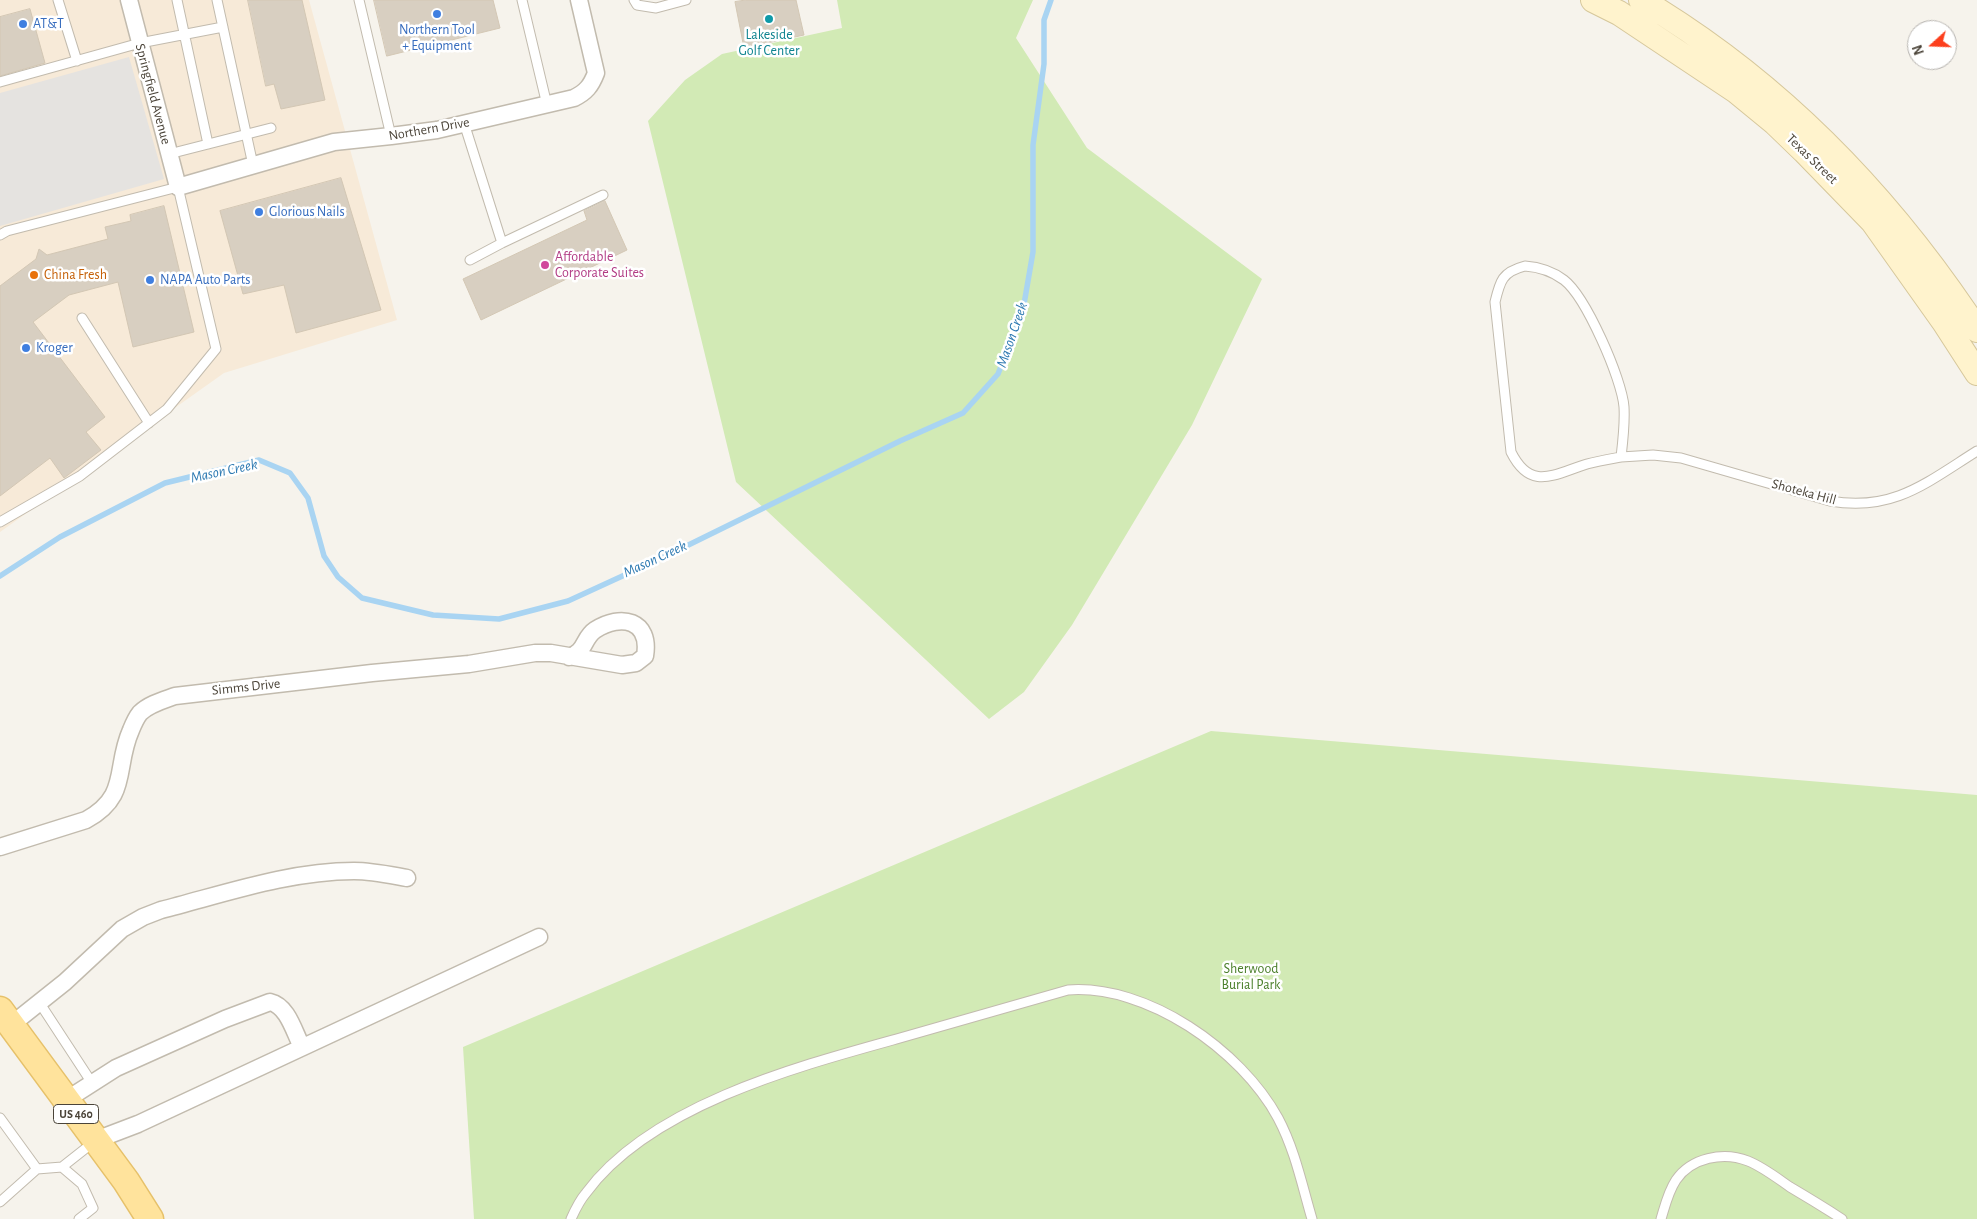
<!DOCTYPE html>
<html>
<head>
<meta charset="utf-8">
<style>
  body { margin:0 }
  #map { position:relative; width:1977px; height:1219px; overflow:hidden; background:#f6f3ec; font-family:"Alegreya Sans",sans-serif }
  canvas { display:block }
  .north { position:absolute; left:1907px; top:20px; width:50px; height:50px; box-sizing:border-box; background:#fff; border:1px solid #b7b4b0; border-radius:50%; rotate:250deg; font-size:14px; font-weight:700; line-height:20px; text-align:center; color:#4b4439 }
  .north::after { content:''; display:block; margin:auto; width:18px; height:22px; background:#fc3f1d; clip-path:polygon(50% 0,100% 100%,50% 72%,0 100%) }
</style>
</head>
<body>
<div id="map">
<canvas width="1977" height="1219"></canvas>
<div class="north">N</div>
</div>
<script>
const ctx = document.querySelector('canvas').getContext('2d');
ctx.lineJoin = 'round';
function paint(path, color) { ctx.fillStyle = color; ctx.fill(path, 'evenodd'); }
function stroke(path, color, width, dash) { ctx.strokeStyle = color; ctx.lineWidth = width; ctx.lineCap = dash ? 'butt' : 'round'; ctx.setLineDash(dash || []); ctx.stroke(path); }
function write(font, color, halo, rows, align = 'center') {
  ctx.font = font + ' "Alegreya Sans",sans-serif'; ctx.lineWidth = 5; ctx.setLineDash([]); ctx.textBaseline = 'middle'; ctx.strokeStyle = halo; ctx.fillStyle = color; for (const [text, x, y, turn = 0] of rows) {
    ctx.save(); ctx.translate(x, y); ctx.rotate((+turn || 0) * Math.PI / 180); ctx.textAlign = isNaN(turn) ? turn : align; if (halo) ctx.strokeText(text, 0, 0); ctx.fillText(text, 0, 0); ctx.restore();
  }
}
paint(new Path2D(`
  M0,0h309l88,320 -173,53 -224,159z`), '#f7ead8');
paint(new Path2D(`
  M837,0h196l-17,38 71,110 175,131 -70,146 -120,200 -48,67 -35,27 -253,-237 -88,-361 37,-41 37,-26 120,-26z
  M1211,731l766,64v424h-1503l-11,-172z`), '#d2eab5');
paint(new Path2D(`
  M129,57l35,122 -164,47v-133z`), '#e5e3e0');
stroke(new Path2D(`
  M0,576l60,-39 105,-54 94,-23 31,13 18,25 16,58 14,21 24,21 71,17 66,4 69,-18 98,-45 234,-115 63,-28 35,-39 25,-64 10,-58v-107l11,-81v-44l7,-20`), '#a9d4f2', 5.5);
const building = new Path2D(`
  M248,0h54l23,100 -44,9 -7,-25 -8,2z
  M374,0h119l7,28 -113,28z
  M746,0h50l8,35 -60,13 -9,-46z
  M30,9l15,54 -45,13v-59z
  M341,178l40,132 -85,23 -12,-48 -41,9 -23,-83z
  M605,201l22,49 -146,70 -18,-41 124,-59 -3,-9z
  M164,206l30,126 -61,15 -15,-65 -49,13 -36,27 72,95 -19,15 15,18 -37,28 -14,-20 -50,38v-210l36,-27 3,-10 8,6 61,-16 -3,-12 26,-6 -1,-6z`);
paint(building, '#d8cfc1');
stroke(building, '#d3c7b4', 1);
const lane = new Path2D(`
  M58,0l19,61
  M177,0l31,144
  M217,0l36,165
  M359,0l32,136
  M522,0l25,105
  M634,0l3,5 19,3 30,-8
  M0,82l140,-39 83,-16
  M464,123l38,120 101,-48
  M169,154l102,-26
  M0,235l7,-4 171,-44 38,162 -49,60 -87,67 -80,46
  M470,260l32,-17
  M1525,266c14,1 27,5 39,14 22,17 58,99 60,127 1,17 -1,33 -3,50 -11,2 -23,4 -34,7 -33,10 -56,28 -76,-12l-16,-150c5,-21 7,-30 30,-36z
  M82,318l67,105
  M1621,457l32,-2 28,3 149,43c63,11 96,-18 147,-50
  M39,1002l53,81
  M0,1118l37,51 -37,33
  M62,1167l20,17 11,24 -14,11
  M37,1169l25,-2 33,-26
  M571,1219c4,-9 9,-19 15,-26 65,-88 213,-127 314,-155 56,-16 112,-32 168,-48 79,-6 173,60 210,128 17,32 24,67 34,101
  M1661,1219c4,-13 7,-27 15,-39 15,-22 47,-29 72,-19 15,6 29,17 42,26 17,10 35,21 52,32`);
const street = new Path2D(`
  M129,0l49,187 156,-45 57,-6 46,-6 137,-32c12,-6 17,-12 22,-25l-17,-73
  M0,847l86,-27c44,-24 28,-52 45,-90 2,-5 5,-12 9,-17 9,-9 24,-13 35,-17l197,-23 97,-9 66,-11h16l71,12 14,-2 9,-7c6,-36 -24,-43 -50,-26 -12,8 -9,22 -26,27
  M11,1025l54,-43 57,-53 21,-12 18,-7c63,-16 128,-39 193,-39 18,0 36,4 53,7
  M66,1100l50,-32 109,-49 45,-17c18,4 24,30 32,45
  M96,1140l42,-16 401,-187`);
const secondary = new Path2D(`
  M1593,0l26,13 117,78 39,32 29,28 69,71 71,100 33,51
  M1641,0c138,82 248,196 336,330`);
const primary = new Path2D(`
  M0,1010l126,171 24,38`);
stroke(lane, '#c2bbae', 11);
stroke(street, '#c2bbae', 19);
stroke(secondary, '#d6c79b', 26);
stroke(primary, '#e6c16a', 29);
stroke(lane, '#fff', 9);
stroke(street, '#fff', 16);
stroke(secondary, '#fff3cd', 24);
stroke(primary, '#ffe39c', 26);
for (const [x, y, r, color] of [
  [437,14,5,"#3f7fe0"],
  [769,19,5,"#0f9aa8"],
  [23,24,5,"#3f7fe0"],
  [259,212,5,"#3f7fe0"],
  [545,265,5,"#d1479c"],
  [34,275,5,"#e8710a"],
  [150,280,5,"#3f7fe0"],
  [26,348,5,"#3f7fe0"]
]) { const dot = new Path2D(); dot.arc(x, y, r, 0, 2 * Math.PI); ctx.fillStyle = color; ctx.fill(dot); stroke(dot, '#fff', 2); }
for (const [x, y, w] of [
  [76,1114,45]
]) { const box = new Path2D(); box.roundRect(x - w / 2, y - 9.5, w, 19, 4); ctx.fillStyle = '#fff'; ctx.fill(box); stroke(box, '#4b4439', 1); }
write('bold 12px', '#4b4439', null, [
  ["US 460",76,1114]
]);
write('14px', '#366cbe', '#fff', [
  ["AT&T",33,24],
  ["Northern Tool",437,30,"center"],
  ["+ Equipment",437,46,"center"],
  ["Glorious Nails",269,212],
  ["NAPA Auto Parts",160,280],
  ["Kroger",36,348]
], 'left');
write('14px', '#0d838f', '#fff', [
  ["Lakeside",769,35],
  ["Golf Center",769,51]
]);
write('14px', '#4b4439', '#fff', [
  ["Springfield Avenue",153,94,75],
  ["Northern Drive",429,129,-10],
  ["Texas Street",1812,159,44],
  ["Shoteka Hill",1804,492,15],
  ["Simms Drive",246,687,-6]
]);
write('14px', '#b23c85', '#fff', [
  ["Affordable",555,257],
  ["Corporate Suites",555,273]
], 'left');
write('14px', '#c56008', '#fff', [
  ["China Fresh",44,275]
], 'left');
write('14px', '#4a7f2a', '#fff', [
  ["Sherwood",1251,969],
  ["Burial Park",1251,985]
]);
write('italic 15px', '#2e7ab2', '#fff', [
  ["Mason Creek",1012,335,-71],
  ["Mason Creek",224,471,-12],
  ["Mason Creek",655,559,-25]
]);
</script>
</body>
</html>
